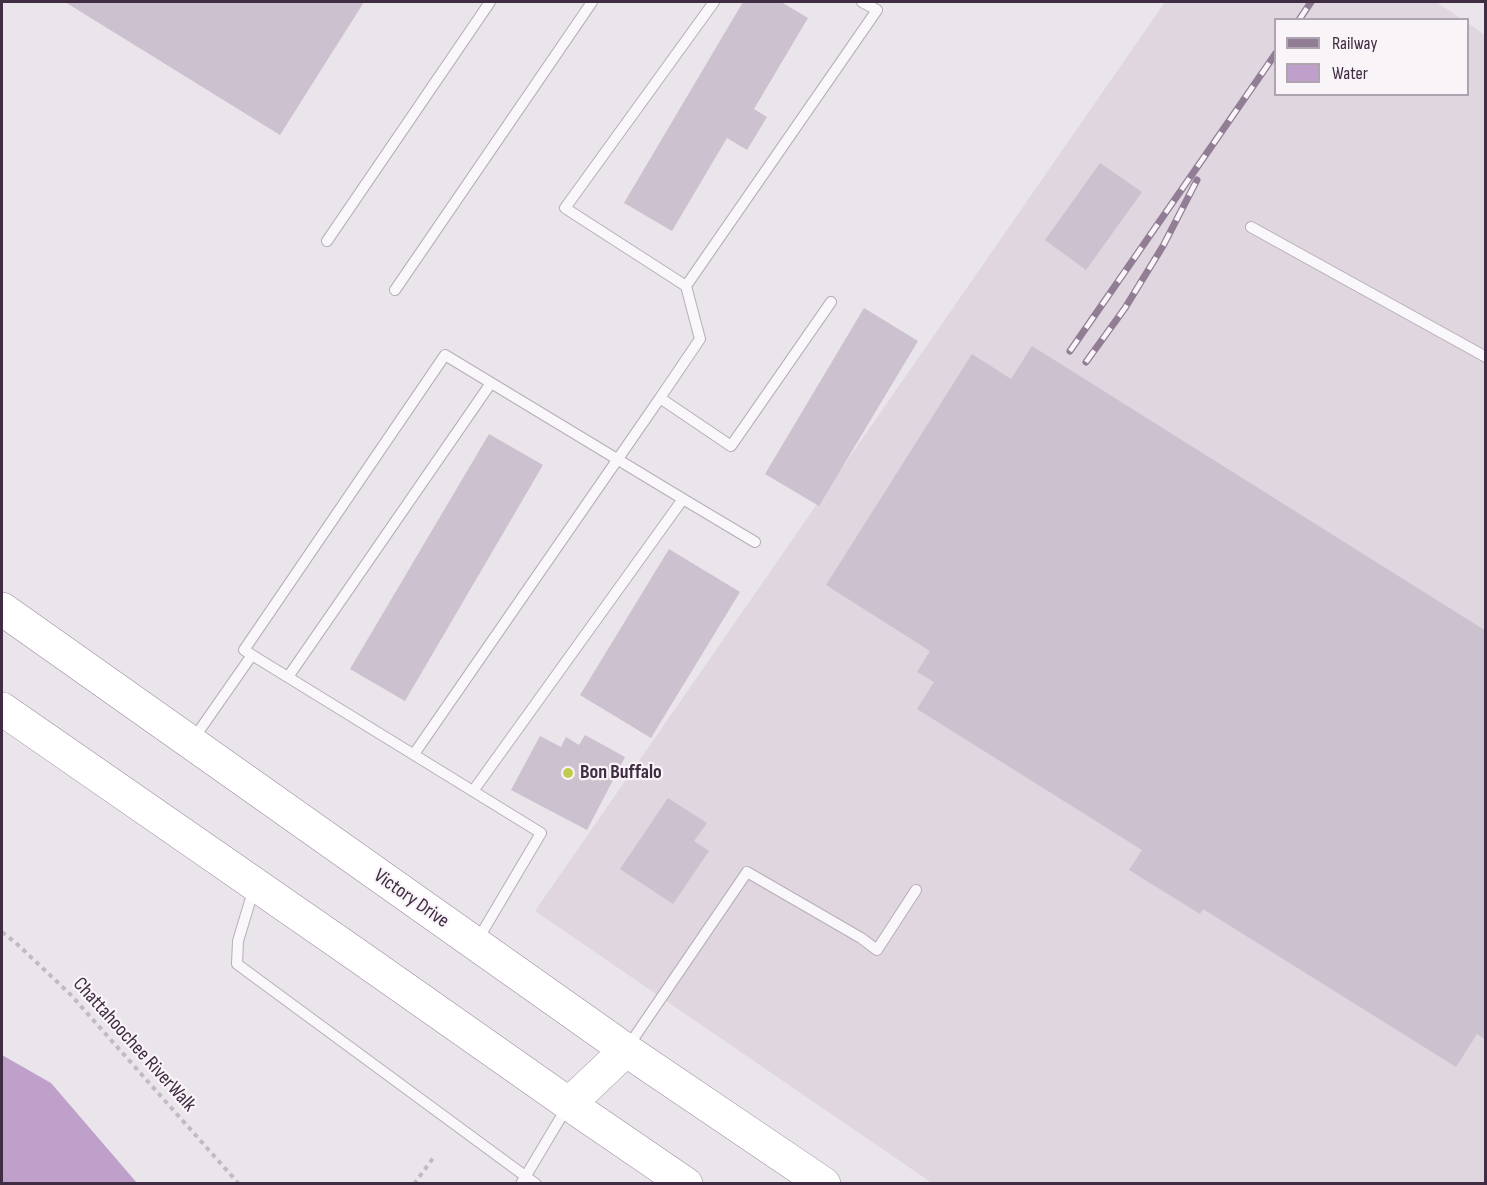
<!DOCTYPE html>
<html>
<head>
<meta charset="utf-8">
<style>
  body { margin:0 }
  #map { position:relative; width:1487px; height:1185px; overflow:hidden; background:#eae4eb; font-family:"Sofia Sans Condensed",sans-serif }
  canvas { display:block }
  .frame { position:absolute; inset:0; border:3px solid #402c43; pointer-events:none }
  .legend { position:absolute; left:1274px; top:18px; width:195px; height:78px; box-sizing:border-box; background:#f8f4f8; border:2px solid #aea4b0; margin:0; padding:8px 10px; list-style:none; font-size:18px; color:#402c43 }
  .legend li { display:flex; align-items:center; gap:12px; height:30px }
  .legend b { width:30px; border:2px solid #aea4b0 }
</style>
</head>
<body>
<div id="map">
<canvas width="1487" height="1185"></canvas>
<div class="frame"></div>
<ul class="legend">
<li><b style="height:8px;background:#917e95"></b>Railway</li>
<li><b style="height:16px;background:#bfa0ca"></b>Water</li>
</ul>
</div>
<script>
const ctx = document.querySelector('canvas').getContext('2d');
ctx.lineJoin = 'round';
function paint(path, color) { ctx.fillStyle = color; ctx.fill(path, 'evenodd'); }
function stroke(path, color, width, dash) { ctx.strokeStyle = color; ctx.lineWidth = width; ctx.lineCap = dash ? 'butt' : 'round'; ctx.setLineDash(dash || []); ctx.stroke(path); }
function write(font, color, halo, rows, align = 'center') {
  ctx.font = font + ' "Sofia Sans Condensed",sans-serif'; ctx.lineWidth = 4.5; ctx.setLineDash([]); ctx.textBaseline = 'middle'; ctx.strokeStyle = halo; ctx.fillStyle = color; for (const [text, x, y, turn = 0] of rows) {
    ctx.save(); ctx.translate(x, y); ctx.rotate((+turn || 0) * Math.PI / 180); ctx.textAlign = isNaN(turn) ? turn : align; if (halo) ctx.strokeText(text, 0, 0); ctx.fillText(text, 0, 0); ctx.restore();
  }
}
paint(new Path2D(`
  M1165,2h271l26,17 -186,1v74h192v-71l17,12v1148h-553l-397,-272z`), '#dfd6e0');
paint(new Path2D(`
  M2,1055l49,28 86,100h-135z`), '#bfa0ca');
paint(new Path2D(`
  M65,2h299l-84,133z
  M743,2h38l27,16 -54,91 13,8 -20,33 -20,-12 -55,93 -48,-28z
  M1100,163l42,29 -56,78 -41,-30z
  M864,308l54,33 -99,165 -54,-32z
  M1032,346l454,285v409l-9,-6 -21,33 -253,-158 -3,5 -71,-44 13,-20 -225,-141 17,-27 -17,-10 13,-21 -104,-66 146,-231 39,25z
  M489,434l54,31 -138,236 -55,-32z
  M669,549l71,43 -89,146 -71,-43z
  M585,735l40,22 -38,73 -76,-40 29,-54 21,11 5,-10 13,8z
  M668,798l39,25 -13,18 15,10 -36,53 -53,-35z`), '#ccc1ce');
const lane = new Path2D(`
  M1251,227l235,130
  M327,241l163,-239
  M686,286l191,-276 -15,-8
  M395,290l197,-288
  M660,398l40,-59 -14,-53 -121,-78 149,-206
  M683,499l72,43
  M252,655l-8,-5 201,-295 238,144 -210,292
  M288,677l203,-294
  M192,741l60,-86 289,178 -64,108
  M414,754l246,-356 71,48 100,-144
  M254,888l-16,53 -1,23 299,220
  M627,1048l120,-176 114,66 16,12 39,-60
  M521,1184l46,-77`);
const highway = new Path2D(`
  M2,609l624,441 198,134
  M2,709l352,244 215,151 117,80
  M569,1104l57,-54`);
stroke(lane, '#b7adb9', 12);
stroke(highway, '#9e8ba2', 34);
stroke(new Path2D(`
  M2,932l14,11 55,52 168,189
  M414,1184l19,-26`), '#c2bac3', 4, [4.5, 4.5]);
stroke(lane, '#f9f7fa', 10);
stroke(highway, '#fff', 33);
const rail = new Path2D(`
  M1299,20l12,-18
  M1070,351l206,-298
  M1086,362l39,-54 38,-62 34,-66`);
stroke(rail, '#917e95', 7);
stroke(rail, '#f8f4f8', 4.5, [14]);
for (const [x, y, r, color] of [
  [568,773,6,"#c1cb4e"]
]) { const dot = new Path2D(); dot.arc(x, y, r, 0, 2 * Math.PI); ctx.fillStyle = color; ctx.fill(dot); stroke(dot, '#f8f4f8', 2); }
write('bold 20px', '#402c43', '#f8f4f8', [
  ["Bon Buffalo",580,773]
], 'left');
write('20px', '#402c43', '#f8f4f8', [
  ["Victory Drive",411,899,35],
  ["Chattahoochee RiverWalk",134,1045,48]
]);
</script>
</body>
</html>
